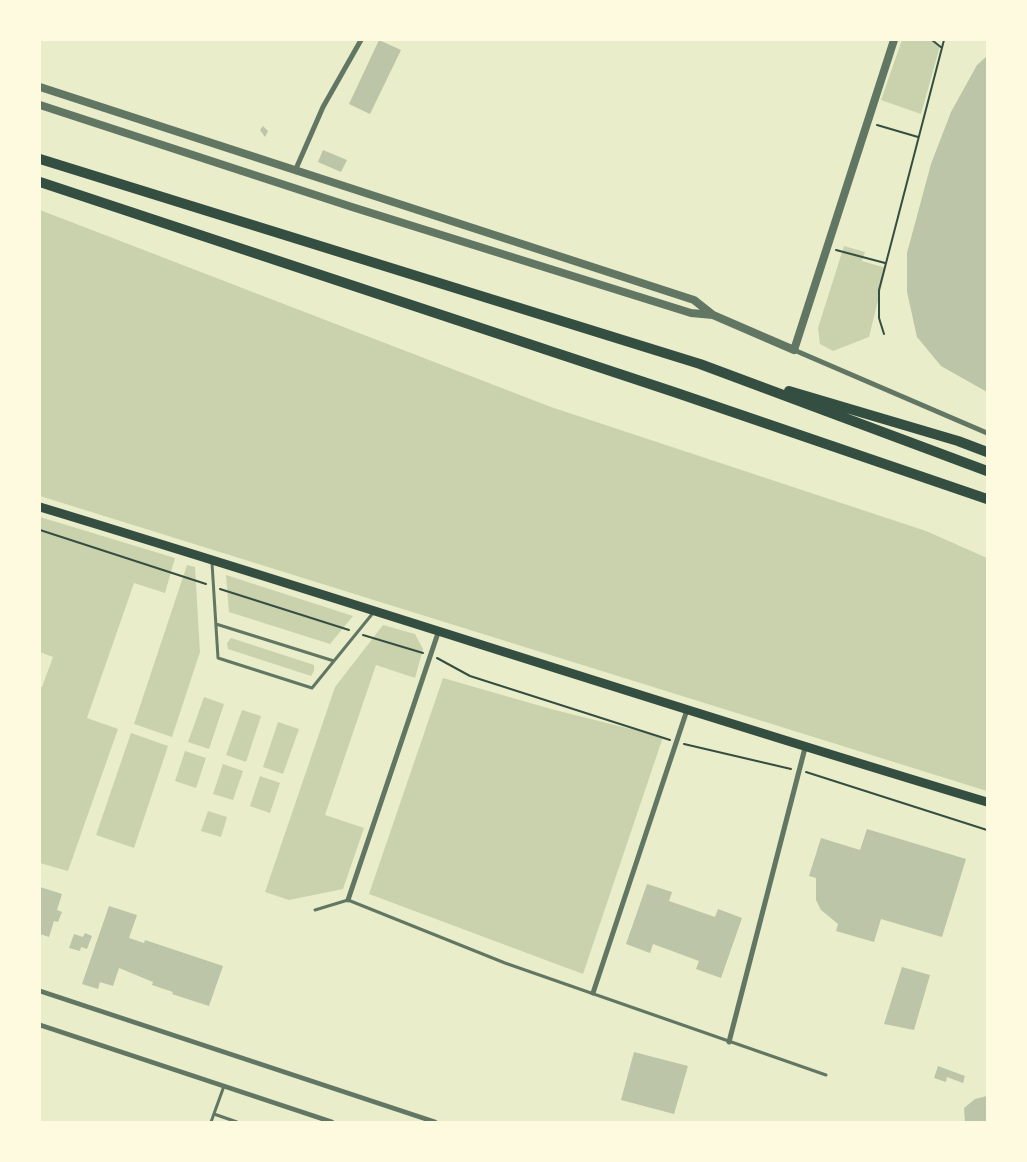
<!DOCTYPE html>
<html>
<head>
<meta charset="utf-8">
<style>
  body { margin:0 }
  #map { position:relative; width:1027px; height:1162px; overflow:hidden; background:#e9edc9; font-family:Barlow,sans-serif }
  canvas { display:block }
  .frame { position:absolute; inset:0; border:41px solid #fefae0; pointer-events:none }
</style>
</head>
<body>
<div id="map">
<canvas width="1027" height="1162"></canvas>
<div class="frame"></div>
</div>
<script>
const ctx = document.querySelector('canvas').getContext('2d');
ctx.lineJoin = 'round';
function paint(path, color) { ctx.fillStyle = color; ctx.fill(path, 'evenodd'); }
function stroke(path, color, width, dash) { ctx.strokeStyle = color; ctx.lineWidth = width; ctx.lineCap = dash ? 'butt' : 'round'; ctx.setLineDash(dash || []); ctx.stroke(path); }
paint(new Path2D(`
  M902,40h30l8,6 -19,68 -40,-14z
  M40,210l511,197 375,124 61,27v233l-947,-295z
  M844,246l21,6 -3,9 24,7 -17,69 -36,14 -13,-7 -2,-16z
  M40,517l135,41 -10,35 -31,-10 -47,135 31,11 -50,142 -28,-8v-176h2l11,-30 -13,-5z
  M187,565l8,2 5,85 -28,85 -38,-13z
  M226,575l127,41 -23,28 -101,-32z
  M383,625l32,9 8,15 -8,29 -39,-13 -51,150 39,13 -21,61 -54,11 -24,-8 70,-205z
  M231,638l83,27v6l-3,5 -83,-27 -1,-6z
  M443,678l108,31 112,28 -80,237 -214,-80z
  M204,697l20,7 -15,45 -21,-7z
  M242,710l19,6 -15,46 -20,-7z
  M278,722l21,7 -16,45 -20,-7z
  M131,733l37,13 -34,102 -38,-13z
  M185,751l21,7 -10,30 -21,-7z
  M223,764l20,7 -10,29 -20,-6z
  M260,776l20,7 -10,30 -20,-7z
  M208,811l19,6 -6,20 -20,-6z`), '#cad2ad');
paint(new Path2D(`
  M379,40l22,10 -31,64 -21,-10z
  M987,56v336l-46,-26 -24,-29 -10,-45v-39l24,-89 20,-52 26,-47z
  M263,126l5,5 -3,6 -5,-7z
  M323,150l24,10 -6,12 -23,-10z
  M867,829l99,30 -24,78 -61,-18 -7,23 -38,-11 2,-7 -17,-14 -5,-10v-22l-7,-2 12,-38 39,12z
  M647,884l25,8 -3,9 46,16 3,-8 24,9 -21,60 -25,-9 3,-8 -46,-17 -3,9 -24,-9z
  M40,887l22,7 -5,16 5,2 -4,10 -4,-1 -5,16 -9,-3z
  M109,906l28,9 -8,23 15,5 1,-3 78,26 -14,40 -37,-12 1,-2 -21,-7 1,-3 -34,-14 -6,18 -13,-4 -2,7 -16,-5z
  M85,933l7,3 -5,13 -6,-2 -1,4 -11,-3 5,-14 9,3z
  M902,967l28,8 -16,55 -30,-6z
  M634,1052l54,14 -14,48 -53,-14z
  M938,1066l27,10 -2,7 -16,-6 -1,5 -12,-4z
  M987,1096v26h-22l-1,-14 11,-9z`), '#bcc5a7');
stroke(new Path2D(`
  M932,40l10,8
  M877,125l41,12
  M836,250l49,13
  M884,334l-5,-16v-28l65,-250
  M40,530l166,54
  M220,589l129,41
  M363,635l60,18
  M437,658l33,18 200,64
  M684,744l107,25
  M806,772l181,58`), '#344e41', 2);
stroke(new Path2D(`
  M212,563l6,95 94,30 61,-75
  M216,624l118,37
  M315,910l33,-10 157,63 321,112
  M214,1114l23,8
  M211,1122l13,-36`), '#617663', 3);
stroke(new Path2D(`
  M40,991l395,131
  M40,1025l292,97`), '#617663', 4.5);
stroke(new Path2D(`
  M295,171l28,-64 38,-67
  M794,350l193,83
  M348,900l91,-270
  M593,993l94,-283
  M729,1042l76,-294`), '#617663', 5);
stroke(new Path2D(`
  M40,87l654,213 19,15 81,35 100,-310
  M40,105l312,102 339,106 22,2`), '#617663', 8);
stroke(new Path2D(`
  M40,507c317,96 630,200 947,295`), '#344e41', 9);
stroke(new Path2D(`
  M40,159l660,205 287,107
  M40,182l634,210 313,107
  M789,391l169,50 29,11`), '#344e41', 10);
</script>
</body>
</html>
